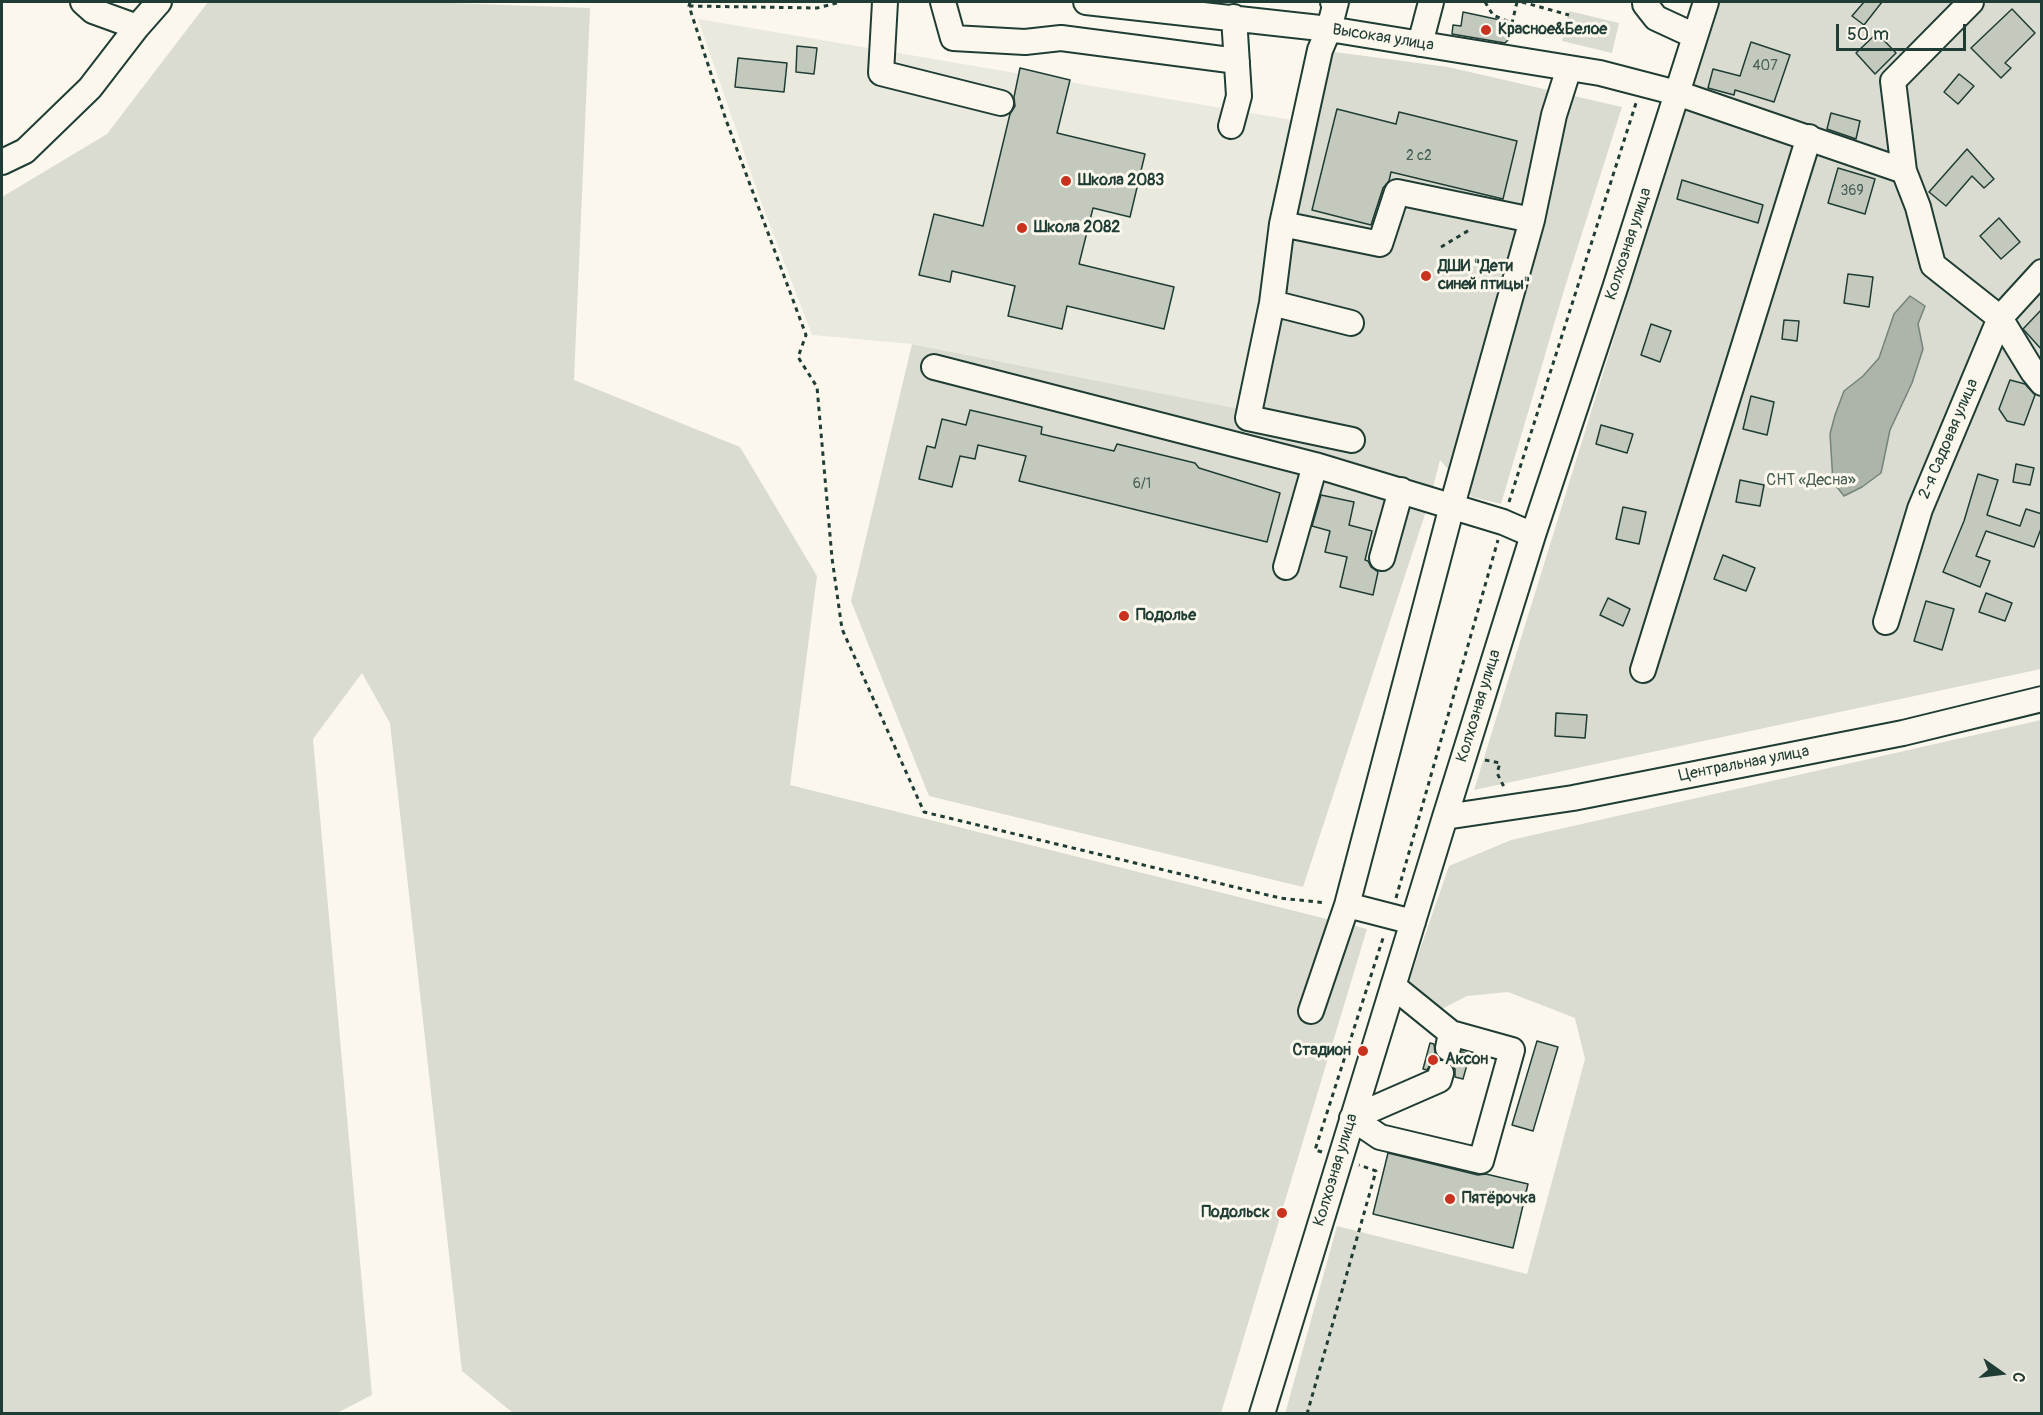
<!DOCTYPE html>
<html>
<head>
<meta charset="utf-8">
<style>
  body { margin:0 }
  #map { position:relative; width:2043px; height:1415px; overflow:hidden; background:#fbf7ec; font-family:Pangolin,sans-serif }
  canvas { display:block }
  .frame { position:absolute; inset:0; border:3px solid #1f3d34; pointer-events:none }
  .north { position:absolute; left:1971px; top:1343px; width:60px; height:60px; -webkit-text-stroke:4px #fbf7ec; paint-order:stroke; rotate:104deg; font-size:16px; font-weight:700; line-height:24px; text-align:center; color:#1f3d34 }
  .north::after { content:''; display:block; margin:auto; width:21px; height:27px; background:#1f3d34; clip-path:polygon(50% 0,100% 100%,50% 72%,0 100%) }
  .scale { position:absolute; left:1836px; top:24px; width:130px; height:27px; box-sizing:border-box; border:3px solid #1f3d34; border-top:0; padding-left:8px; font-size:18px; line-height:21px; white-space:nowrap; color:#1f3d34; -webkit-text-stroke:4px #fbf7ec; paint-order:stroke }
</style>
</head>
<body>
<div id="map">
<canvas width="2043" height="1415"></canvas>
<div class="frame"></div>
<div class="north">С</div>
<div class="scale">50 m</div>
</div>
<script>
const ctx = document.querySelector('canvas').getContext('2d');
ctx.lineJoin = 'round';
function paint(path, color) { ctx.fillStyle = color; ctx.fill(path, 'evenodd'); }
function stroke(path, color, width, dash) { ctx.strokeStyle = color; ctx.lineWidth = width; ctx.lineCap = dash ? 'butt' : 'round'; ctx.setLineDash(dash || []); ctx.stroke(path); }
function write(font, color, halo, rows, align = 'center') {
  ctx.font = font + ' Pangolin,sans-serif'; ctx.lineWidth = 6; ctx.setLineDash([]); ctx.textBaseline = 'middle'; ctx.strokeStyle = halo; ctx.fillStyle = color; for (const [text, x, y, turn = 0] of rows) {
    ctx.save(); ctx.translate(x, y); ctx.rotate((+turn || 0) * Math.PI / 180); ctx.textAlign = isNaN(turn) ? turn : align; if (halo) ctx.strokeText(text, 0, 0); ctx.fillText(text, 0, 0); ctx.restore();
  }
}
paint(new Path2D(`
  M698,19l606,103 -40,134 22,8 -36,147 -337,-67 -101,-9 -52,-136z`), '#eae9de');
paint(new Path2D(`
  M208,2h216l166,6 -16,372 166,67 77,129 -27,209 577,144 -146,484h-708l-51,-42 -72,-648 -28,-50 -49,66 59,656 -35,18 -335,1v-1217l105,-63z
  M1718,2h323v667l-567,121z
  M1569,11l50,12 -7,30 -50,-12z
  M1320,50l128,17 174,40 -57,180 -64,217 -29,-7 -32,-37 -10,39 -127,388 -374,-91 -78,-195 61,-257 338,67 36,-147 -22,-8 40,-134z
  M2041,720v693l-756,1 52,-188 190,48 58,-215 -10,-41 -67,-26 -41,4 -25,13 -34,-25 41,-118 62,-26z`), '#dbdcd1');
const water = new Path2D(`
  M1910,296l15,10 -7,18 5,25 -11,34 -22,47 -9,43 -19,14 -18,9 -11,-14 -3,-48 5,-19 9,-24 19,-15 16,-18 15,-44z`);
paint(water, '#adb4aa');
stroke(water, '#74847b', 1.5);
const building = new Path2D(`
  M1864,2h18l-18,23 -12,-9z
  M2012,9l23,24 -30,30 6,5 -10,10 -30,-30z
  M1463,12l42,9 7,15 -7,7 -53,-9 1,-9 8,1z
  M1877,33l19,20 -21,21 -19,-21z
  M1751,42l39,13 -16,47 -39,-12 -1,5 -26,-7 5,-19 27,7z
  M797,46l20,2 -3,26 -18,-2z
  M738,58l49,5 -3,29 -49,-5z
  M1020,68l50,12 -13,53 88,21 -15,63 -37,-9 -14,56 95,23 -10,42 -97,-23 -5,23 -54,-13 7,-30 -63,-15 -2,11 -31,-7 15,-61 49,12 27,-112 5,-8 -1,-9z
  M1959,74l15,12 -16,18 -14,-12z
  M1337,109l59,15 3,-12 118,29 -14,58 -112,-27 -2,9 -6,7 -12,37 -59,-15z
  M1831,113l29,8 -4,18 -29,-10z
  M1967,149l27,30 -10,9 -12,-12 -26,30 -17,-14z
  M1838,168l37,11 -10,35 -37,-11z
  M1682,180l81,25 -5,18 -81,-24z
  M1999,218l21,24 -19,17 -21,-23z
  M1848,274l25,3 -4,30 -25,-4z
  M2042,309v41l-19,-21z
  M1784,320l15,1 -2,20 -15,-2z
  M1651,324l20,7 -11,31 -19,-7z
  M2010,380l15,4 10,11 -11,30 -17,-4 -8,-12z
  M1751,396l23,6 -7,33 -24,-6z
  M970,410l72,17 -1,7 73,17 3,-7 78,19 4,5 81,25 -13,49 -248,-61 7,-25 -48,-11 -3,14 -15,-3 -8,31 -33,-8 8,-33 8,2 7,-29 24,6z
  M1601,425l32,9 -6,19 -31,-9z
  M2016,464l18,4 -4,17 -17,-3z
  M1978,474l20,6 -11,35 33,11 6,-17 16,5v12l-8,21 -48,-16 -10,25 14,5 -10,26 -37,-15 21,-51z
  M1740,480l24,5 -4,21 -24,-4z
  M1321,495l33,7 -5,23 23,6 -7,29 3,1 3,6 7,5 -5,23 -33,-8 7,-30 -22,-5 5,-21 -18,-5z
  M1623,507l23,5 -7,32 -23,-5z
  M1723,555l32,13 -9,23 -32,-12z
  M1986,593l26,10 -7,18 -26,-9z
  M1608,598l22,11 -7,17 -23,-11z
  M1926,601l28,8 -12,41 -28,-9z
  M1556,713l31,2 -2,23 -30,-2z
  M1537,1041l21,6 -25,84 -21,-6z
  M1430,1043l4,1 1,9 4,6 -7,3 -5,8 -4,-1z
  M1462,1052l8,2 -7,25 -8,-2v-8l-6,-7 9,-4z
  M1388,1153l90,22 8,-1 42,10 -15,64 -140,-34z`);
paint(building, '#c4c9be');
stroke(building, '#1f3d34', 1.5);
const minor = new Path2D(`
  M83,2l10,9 44,16
  M885,2l-4,71 120,30
  M943,2l10,36 72,4 36,-4 176,23
  M1086,2l243,27 271,44 77,20 227,78 14,36 15,58 67,53 33,54 9,11
  M1333,2h3l-7,27 -9,21 -38,174 -10,79 -24,115 104,22
  M1645,2v2l11,14 39,18
  M1420,44l11,-42
  M1231,126l8,-30 -5,-79
  M2,162l23,-11 65,-63 47,-61 22,-25
  M1904,171l-11,-90 78,-79
  M1282,224l98,20 17,-52 135,28 22,-105 15,-47
  M1272,303l79,20
  M934,367l381,98 188,57 30,13
  M1382,558l19,-68
  M1286,567l29,-102
  M1886,622l34,-113 80,-191 42,-46
  M1643,670l166,-533
  M1445,817l128,-19 330,-65 139,-34
  M1347,905l66,17
  M1393,986l58,47 -3,15
  M1311,1011l36,-106 105,-399 80,-286
  M1352,1118l28,19 101,24 31,-111 -61,-17
  M1352,1118l87,-38 2,-7
  M1262,1414l183,-597 88,-282 83,-250 90,-283`);
stroke(minor, '#1f3d34', 28);
stroke(new Path2D(`
  M690,2l-1,4 37,114 80,215 -8,22 19,30 15,171 10,71 82,183 356,86 46,5
  M1485,2l8,13 19,8
  M1517,2l-5,21 9,10
  M1522,2l47,13
  M689,6l128,2 24,-6
  M1441,247l30,-18
  M1509,502l127,-399
  M1485,760l15,3 -3,10 7,14
  M1396,898l102,-358
  M1322,1152l-7,-2 69,-215
  M1307,1414l69,-243 -17,-6`), '#1f3d34', 3, [4.5, 4.5]);
stroke(minor, '#fbf7ec', 24);
for (const [x, y, r, color] of [
  [1486,30,6,"#c8321e"],
  [1066,181,6,"#c8321e"],
  [1022,228,6,"#c8321e"],
  [1426,276,6,"#c8321e"],
  [1124,616,6,"#c8321e"],
  [1363,1051,6,"#c8321e"],
  [1433,1060,6,"#c8321e"],
  [1450,1199,6,"#c8321e"],
  [1282,1213,6,"#c8321e"]
]) { const dot = new Path2D(); dot.arc(x, y, r, 0, 2 * Math.PI); ctx.fillStyle = color; ctx.fill(dot); stroke(dot, '#fbf7ec', 2); }
write('14px', '#486056', null, [
  ["407",1765,66],
  ["2 с2",1419,156],
  ["369",1852,191],
  ["6/1",1142,484]
]);
write('bold 16px', '#1f3d34', '#fbf7ec', [
  ["Красное&Белое",1498,30],
  ["Школа 2083",1078,181],
  ["Школа 2082",1034,228],
  ["ДШИ \"Дети",1438,267],
  ["синей птицы\"",1438,285],
  ["Подолье",1136,616],
  ["Стадион",1351,1051,"right"],
  ["Аксон",1445,1060],
  ["Пятёрочка",1462,1199],
  ["Подольск",1270,1213,"right"]
], 'left');
write('16px', '#1f3d34', '#fbf7ec', [
  ["Высокая улица",1383,38,9],
  ["Колхозная улица",1629,244,-72],
  ["2-я Садовая улица",1949,439,-67],
  ["Колхозная улица",1479,706,-73],
  ["Центральная улица",1744,764,-11],
  ["Колхозная улица",1336,1170,-73]
]);
write('16px', '#455d53', '#fbf7ec', [
  ["СНТ «Десна»",1811,481]
]);
</script>
</body>
</html>
